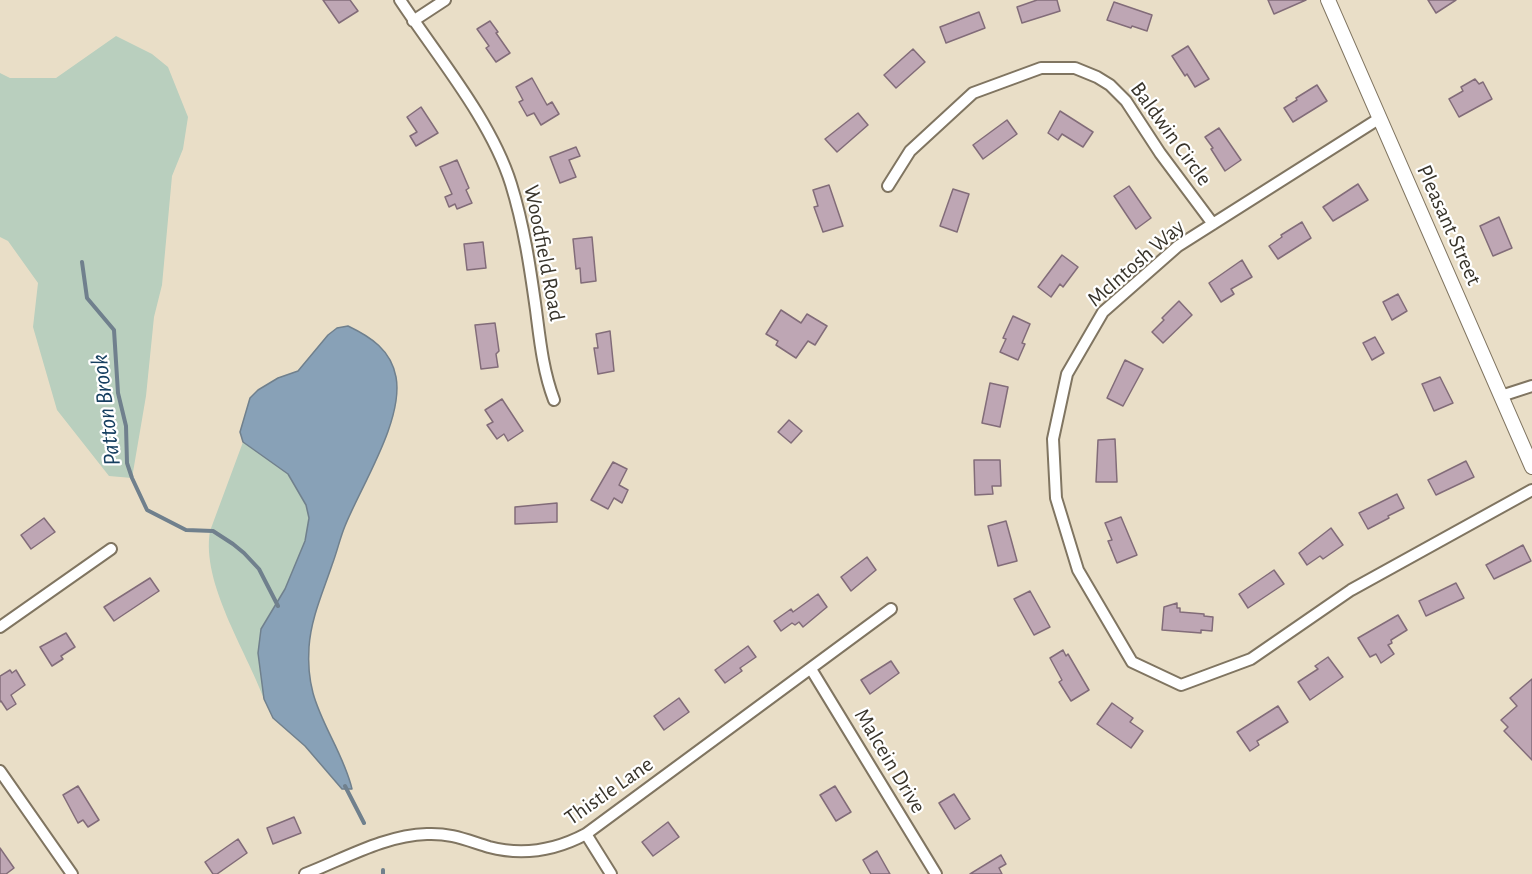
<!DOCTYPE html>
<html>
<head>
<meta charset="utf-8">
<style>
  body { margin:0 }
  canvas { display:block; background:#e9dec7 }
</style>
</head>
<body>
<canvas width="1532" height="874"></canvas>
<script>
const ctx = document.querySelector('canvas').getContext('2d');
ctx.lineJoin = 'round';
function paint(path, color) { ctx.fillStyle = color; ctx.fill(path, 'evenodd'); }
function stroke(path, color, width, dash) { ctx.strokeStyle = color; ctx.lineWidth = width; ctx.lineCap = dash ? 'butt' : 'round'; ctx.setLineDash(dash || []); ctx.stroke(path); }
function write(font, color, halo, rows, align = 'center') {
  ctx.font = font + ' "Alegreya Sans",sans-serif'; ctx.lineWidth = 4.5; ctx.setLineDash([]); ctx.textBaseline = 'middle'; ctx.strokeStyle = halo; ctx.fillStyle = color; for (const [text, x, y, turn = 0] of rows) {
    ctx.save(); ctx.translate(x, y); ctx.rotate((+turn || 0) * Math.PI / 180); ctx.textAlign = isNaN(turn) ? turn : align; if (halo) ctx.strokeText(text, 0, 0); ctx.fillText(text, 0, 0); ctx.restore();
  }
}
paint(new Path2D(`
  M116,36l36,18 16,13 20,50 -5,32 -11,27 -10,109 -8,32 -8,79 -14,82 -23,-2 -52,-66 -24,-83 5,-44 -30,-42 -8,-4v-164l10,5h46z
  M243,442l45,32 18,31 3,13 -4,23 -20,48 -24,40 -3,24 6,46c-18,-49 -63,-116 -54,-168z`), '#b9cfbe');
const water = new Path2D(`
  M348,326c23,11 43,24 48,51 8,43 -35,109 -51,149 -5,12 -8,26 -13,39 -9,27 -21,53 -23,82 -1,15 0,31 4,46 9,33 31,62 39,96h-10l-37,-43 -32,-28 -9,-19 -6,-46 3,-24 24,-40 20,-48 4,-23 -3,-13 -18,-31 -45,-32 -3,-10 10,-34 8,-8 20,-12 20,-7 30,-36 9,-7z`);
paint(water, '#88a1b7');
stroke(water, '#70808d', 1.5);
stroke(new Path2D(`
  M82,262l5,36 27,32 4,63 8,33 1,37 5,15 15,32 39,20 27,1 20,13 11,9 15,16 19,37
  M345,786l19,37
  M383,874v-4`), '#70808d', 4);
const building = new Path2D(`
  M323,0h27l8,11 -19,12z
  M1037,0h20l3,11 -38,12 -5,-16z
  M1268,0h38l-32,14z
  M1428,0h28l-20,13z
  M1114,2l38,13 -5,16 -15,-5 -1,2 -24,-8z
  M979,12l6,16 -39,15 -6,-16z
  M490,21l8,11 -2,1 14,20 -14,9 -10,-14 3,-2 -12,-17z
  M1188,46l21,33 -14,8 -8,-13 -2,2 -13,-20z
  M913,49l12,13 -29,26 -12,-13z
  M532,78l15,27 5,-3 7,12 -18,11 -7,-12 -7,3 -8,-14 4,-2 -7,-13z
  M1475,79l4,5 4,-2 9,17 -33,18 -10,-18 14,-8 -2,-4z
  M1317,85l10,16 -34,21 -9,-14 13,-8 -1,-2z
  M421,107l17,26 -22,13 -6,-10 7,-4 -10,-15z
  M1060,111l33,21 -10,15 -21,-13 -4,6 -10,-7z
  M858,113l10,12 -31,27 -12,-13z
  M1007,120l10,14 -34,25 -10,-14z
  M1219,128l22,32 -16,11 -14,-22 2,-1 -8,-11z
  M576,147l4,9 -11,4 7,17 -16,6 -10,-26z
  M457,160l12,28 -3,2 6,13 -15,6 -2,-5 -6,3 -4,-10 7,-3 -12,-27z
  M1358,184l10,16 -35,21 -10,-14z
  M829,185l14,41 -20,6 -9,-25 4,-1 -5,-16z
  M1129,186l22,32 -15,11 -22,-33z
  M953,189l16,5 -12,38 -17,-6z
  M1499,217l13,31 -19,8 -13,-30z
  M1302,222l9,16 -33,21 -9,-13 13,-9 -1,-2z
  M592,237l4,44 -15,2 -1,-15 -4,1 -3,-30z
  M483,242l3,26 -19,2 -3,-26z
  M1062,255l16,12 -15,20 -3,-3 -9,13 -13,-10z
  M1242,260l10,17 -21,12 3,5 -13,8 -12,-19z
  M1398,294l9,17 -15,9 -9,-18z
  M1179,301l13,14 -29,28 -11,-11 12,-12 -2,-2z
  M781,310l20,13 6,-9 20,12 -12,19 -7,-4 -12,17 -20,-13 2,-4 -12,-7z
  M1013,316l17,8 -8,19 3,1 -7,16 -18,-8 6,-13 -3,-1z
  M495,323l4,28 -3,3 2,13 -17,2 -6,-44z
  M610,331l4,40 -16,3 -4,-26h4l-2,-14z
  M1375,337l9,16 -12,7 -9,-17z
  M1125,360l18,9 -20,37 -16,-8z
  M1440,377l13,26 -19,8 -12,-27z
  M990,383l18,4 -8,40 -18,-4z
  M502,399l21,32 -15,10 -4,-7 -7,5 -10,-14 6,-3 -8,-12z
  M789,420l13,11 -11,12 -13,-11z
  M1115,439l2,43h-21l2,-42z
  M974,460h26l1,26h-9l1,8 -18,1z
  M1466,461l8,16 -38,18 -8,-15z
  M613,462l14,7 -8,16 9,5 -6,13 -8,-5 -6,11 -17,-9z
  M1397,494l7,14 -16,8 1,2 -21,11 -9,-16z
  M557,503v19l-42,2v-17z
  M1121,517l16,38 -20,8 -9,-22 4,-1 -7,-17z
  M44,518l11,14 -24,17 -10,-14z
  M1006,521l11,40 -19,5 -10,-40z
  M1331,528l12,17 -20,14 -3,-3 -13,9 -8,-12z
  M1523,545l8,16 -37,18 -8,-14z
  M867,557l9,13 -25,21 -10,-14z
  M1274,570l10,14 -36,24 -9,-14z
  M150,578l9,13 -45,30 -10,-14z
  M1456,583l8,15 -38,18 -7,-15z
  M1030,591l20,36 -16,8 -20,-36z
  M818,594l9,13 -24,20 -4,-5 -4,3 -3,-2 -11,8 -7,-10 17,-12 2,3z
  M1177,603v5h3v4l24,2v2l9,1 -1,14 -11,-1v3l-39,-3 2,-23z
  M1398,615l9,15 -16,10 1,3 -4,2 6,9 -13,9 -5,-9 -6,3 -12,-19z
  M66,633l9,14 -14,9 2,3 -11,7 -12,-19z
  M748,646l8,11 -16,11 2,3 -17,12 -10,-13z
  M1063,650l3,6 2,-2 21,36 -18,11 -12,-19 3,-2 -12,-22z
  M1328,657l15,20 -33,23 -12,-18 20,-13 -3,-3z
  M891,661l8,12 -29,21 -9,-14z
  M10,670l2,3 4,-3 9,15 -14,10 5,9 -9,6 -6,-9 -1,1v-26z
  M1532,679v81l-28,-29 4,-4 -7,-7 16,-14 -7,-8z
  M679,698l10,14 -25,18 -10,-14z
  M1112,703l21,15 -3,4 13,9 -12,17 -34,-24z
  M1278,706l10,16 -31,19 2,4 -9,6 -13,-19z
  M78,786l21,34 -11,7 -5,-7 -5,3 -15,-28z
  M835,786l16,26 -15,9 -16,-26z
  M954,794l16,25 -15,10 -16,-26z
  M294,817l7,16 -28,11 -6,-16z
  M668,822l11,15 -26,19 -11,-14z
  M238,839l9,14 -30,21h-4l-8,-12z
  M0,848l14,20 -8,6h-6z
  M877,851l13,23h-19l-8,-14z
  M1001,855l5,9 -7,4 3,6h-32z`);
paint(building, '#bea6b4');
stroke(building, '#826c79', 1.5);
const minor = new Path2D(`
  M400,0c37,56 91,120 111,184 13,42 19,83 25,126 4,31 7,61 18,90
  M413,21l32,-21
  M1380,118l-202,128 -75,66 -36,62 -14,65 3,59 22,72 54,92 49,23 70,-26 100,-69 181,-100
  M888,186l22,-35 63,-58 68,-25h34l22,9 13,8 16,16 34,52 53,71
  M1501,396l31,-10
  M0,627l111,-78
  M811,669l125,205
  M0,771l72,103
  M586,834l25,40
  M305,874c39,-15 80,-39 122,-40 24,-1 39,6 62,13 34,9 67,3 97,-13l305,-225`);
const tertiary = new Path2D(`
  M1328,0l204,467`);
stroke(minor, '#807561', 14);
stroke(tertiary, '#807561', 16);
stroke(minor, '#fff', 10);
stroke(tertiary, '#fff', 14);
write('22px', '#38342b', '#fff', [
  ["Baldwin Circle",1171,134,54],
  ["Pleasant Street",1449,225,66],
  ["Woodfield Road",544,253,79],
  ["McIntosh Way",1136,263,-41],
  ["Malcein Drive",890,761,59],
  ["Thistle Lane",609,791,-35]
]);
write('italic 24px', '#163f60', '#fff', [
  ["Patton Brook",106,410,-97]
]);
</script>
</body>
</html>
